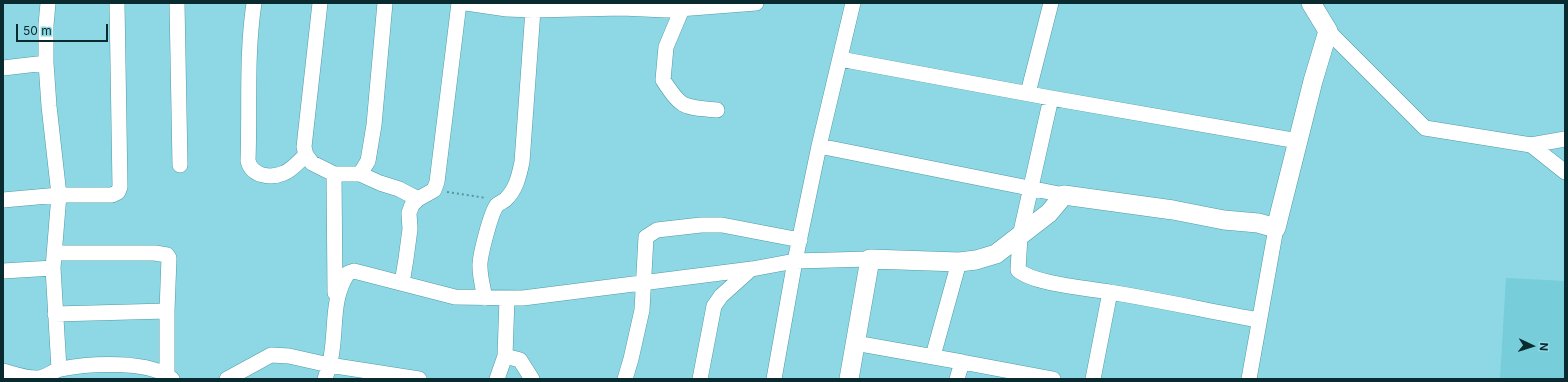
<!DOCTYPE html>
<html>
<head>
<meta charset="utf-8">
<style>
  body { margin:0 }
  #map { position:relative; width:1568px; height:382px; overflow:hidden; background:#8dd8e4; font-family:Inter,sans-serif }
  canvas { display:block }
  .frame { position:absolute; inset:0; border:4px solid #092a2e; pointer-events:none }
  .north { position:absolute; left:1512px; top:326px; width:40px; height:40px; -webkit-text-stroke:3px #8dd8e4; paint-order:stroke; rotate:94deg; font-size:11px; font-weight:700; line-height:16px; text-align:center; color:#092a2e }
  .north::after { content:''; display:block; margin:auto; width:14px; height:18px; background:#092a2e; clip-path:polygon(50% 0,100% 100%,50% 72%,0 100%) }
  .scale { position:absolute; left:16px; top:24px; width:92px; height:18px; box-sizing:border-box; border:2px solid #092a2e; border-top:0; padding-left:5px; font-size:12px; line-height:14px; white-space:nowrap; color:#092a2e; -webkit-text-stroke:3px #8dd8e4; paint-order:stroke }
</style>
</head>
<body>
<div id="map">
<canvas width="1568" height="382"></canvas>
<div class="frame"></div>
<div class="north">N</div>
<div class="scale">50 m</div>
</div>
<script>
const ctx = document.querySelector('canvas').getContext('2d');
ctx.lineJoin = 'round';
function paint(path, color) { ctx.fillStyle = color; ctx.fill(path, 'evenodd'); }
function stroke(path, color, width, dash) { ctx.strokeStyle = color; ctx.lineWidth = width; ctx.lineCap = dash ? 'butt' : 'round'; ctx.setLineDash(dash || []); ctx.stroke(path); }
paint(new Path2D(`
  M1506,278l59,3v98h-65z`), '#77cdda');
const minor = new Path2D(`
  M48,3l-2,22v38l3,43 10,89 -6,73 6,101
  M177,3l3,162
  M254,3c-8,54 -4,104 -6,158 4,15 22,18 36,12 8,-3 16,-13 22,-18
  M320,3l-16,144 2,8 6,8 22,11h26l8,-13 6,-36 11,-122
  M466,3l41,6 26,1 89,-2 44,2 90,-7
  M853,3l-34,143 -24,115 75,-2
  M682,9l-16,38 -3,33c19,29 20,27 54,30
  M1328,31l97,97 106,17 34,27
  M840,59l211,39 247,43
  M3,68l43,-5
  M1028,93l23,-90
  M1051,98l-31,138 -2,34c16,14 69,18 91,22 50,8 100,19 150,28
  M1531,145l34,-6
  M819,146l245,49
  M334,174l1,119
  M360,174l20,9 19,6 19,10
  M3,200l56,-5h53l6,-3 2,-5 -3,-184
  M54,253h101l12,2 2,3 -2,53v63
  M3,271l50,-3
  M402,283l4,-24 4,-30 -1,-16 3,-8 6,-6 16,-9 3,-8 22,-179
  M485,298c-2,-10 -5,-21 -5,-31 -1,-9 11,-55 17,-62 2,-2 5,-3 8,-5 11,-10 14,-24 17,-38l11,-152
  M507,298l-2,58 15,4 12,19
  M55,314l112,-3
  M855,343l107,19
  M933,356l26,-94
  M3,371c11,3 24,8 36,7 9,-1 14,-8 22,-9 28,-6 90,-9 111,10
  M227,379l44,-24 18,1 40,9 90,14
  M325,379c3,-9 6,-18 7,-28 4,-27 0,-54 16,-78l6,-2 101,26 68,1 229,-29 43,-8 -21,118
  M497,379l8,-23
  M625,379l6,-20 11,-49 4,-73 11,-7 44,-5h21l78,15
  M700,379l14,-73 7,-10 30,-27
  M957,379l5,-17 91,17
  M1093,379l17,-87
  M1249,379l27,-151`);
const tertiary = new Path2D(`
  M849,379l21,-120 89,3 17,-2 20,-6 53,-41 15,-18 109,15 51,10 34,3 18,5 37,-147 15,-50 -17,-28`);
stroke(minor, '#509ba6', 16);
stroke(tertiary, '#509ba6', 20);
stroke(new Path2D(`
  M447,192l39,6`), '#5a949d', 2, [2, 3]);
stroke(minor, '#fff', 15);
stroke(tertiary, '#fff', 19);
</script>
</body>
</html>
